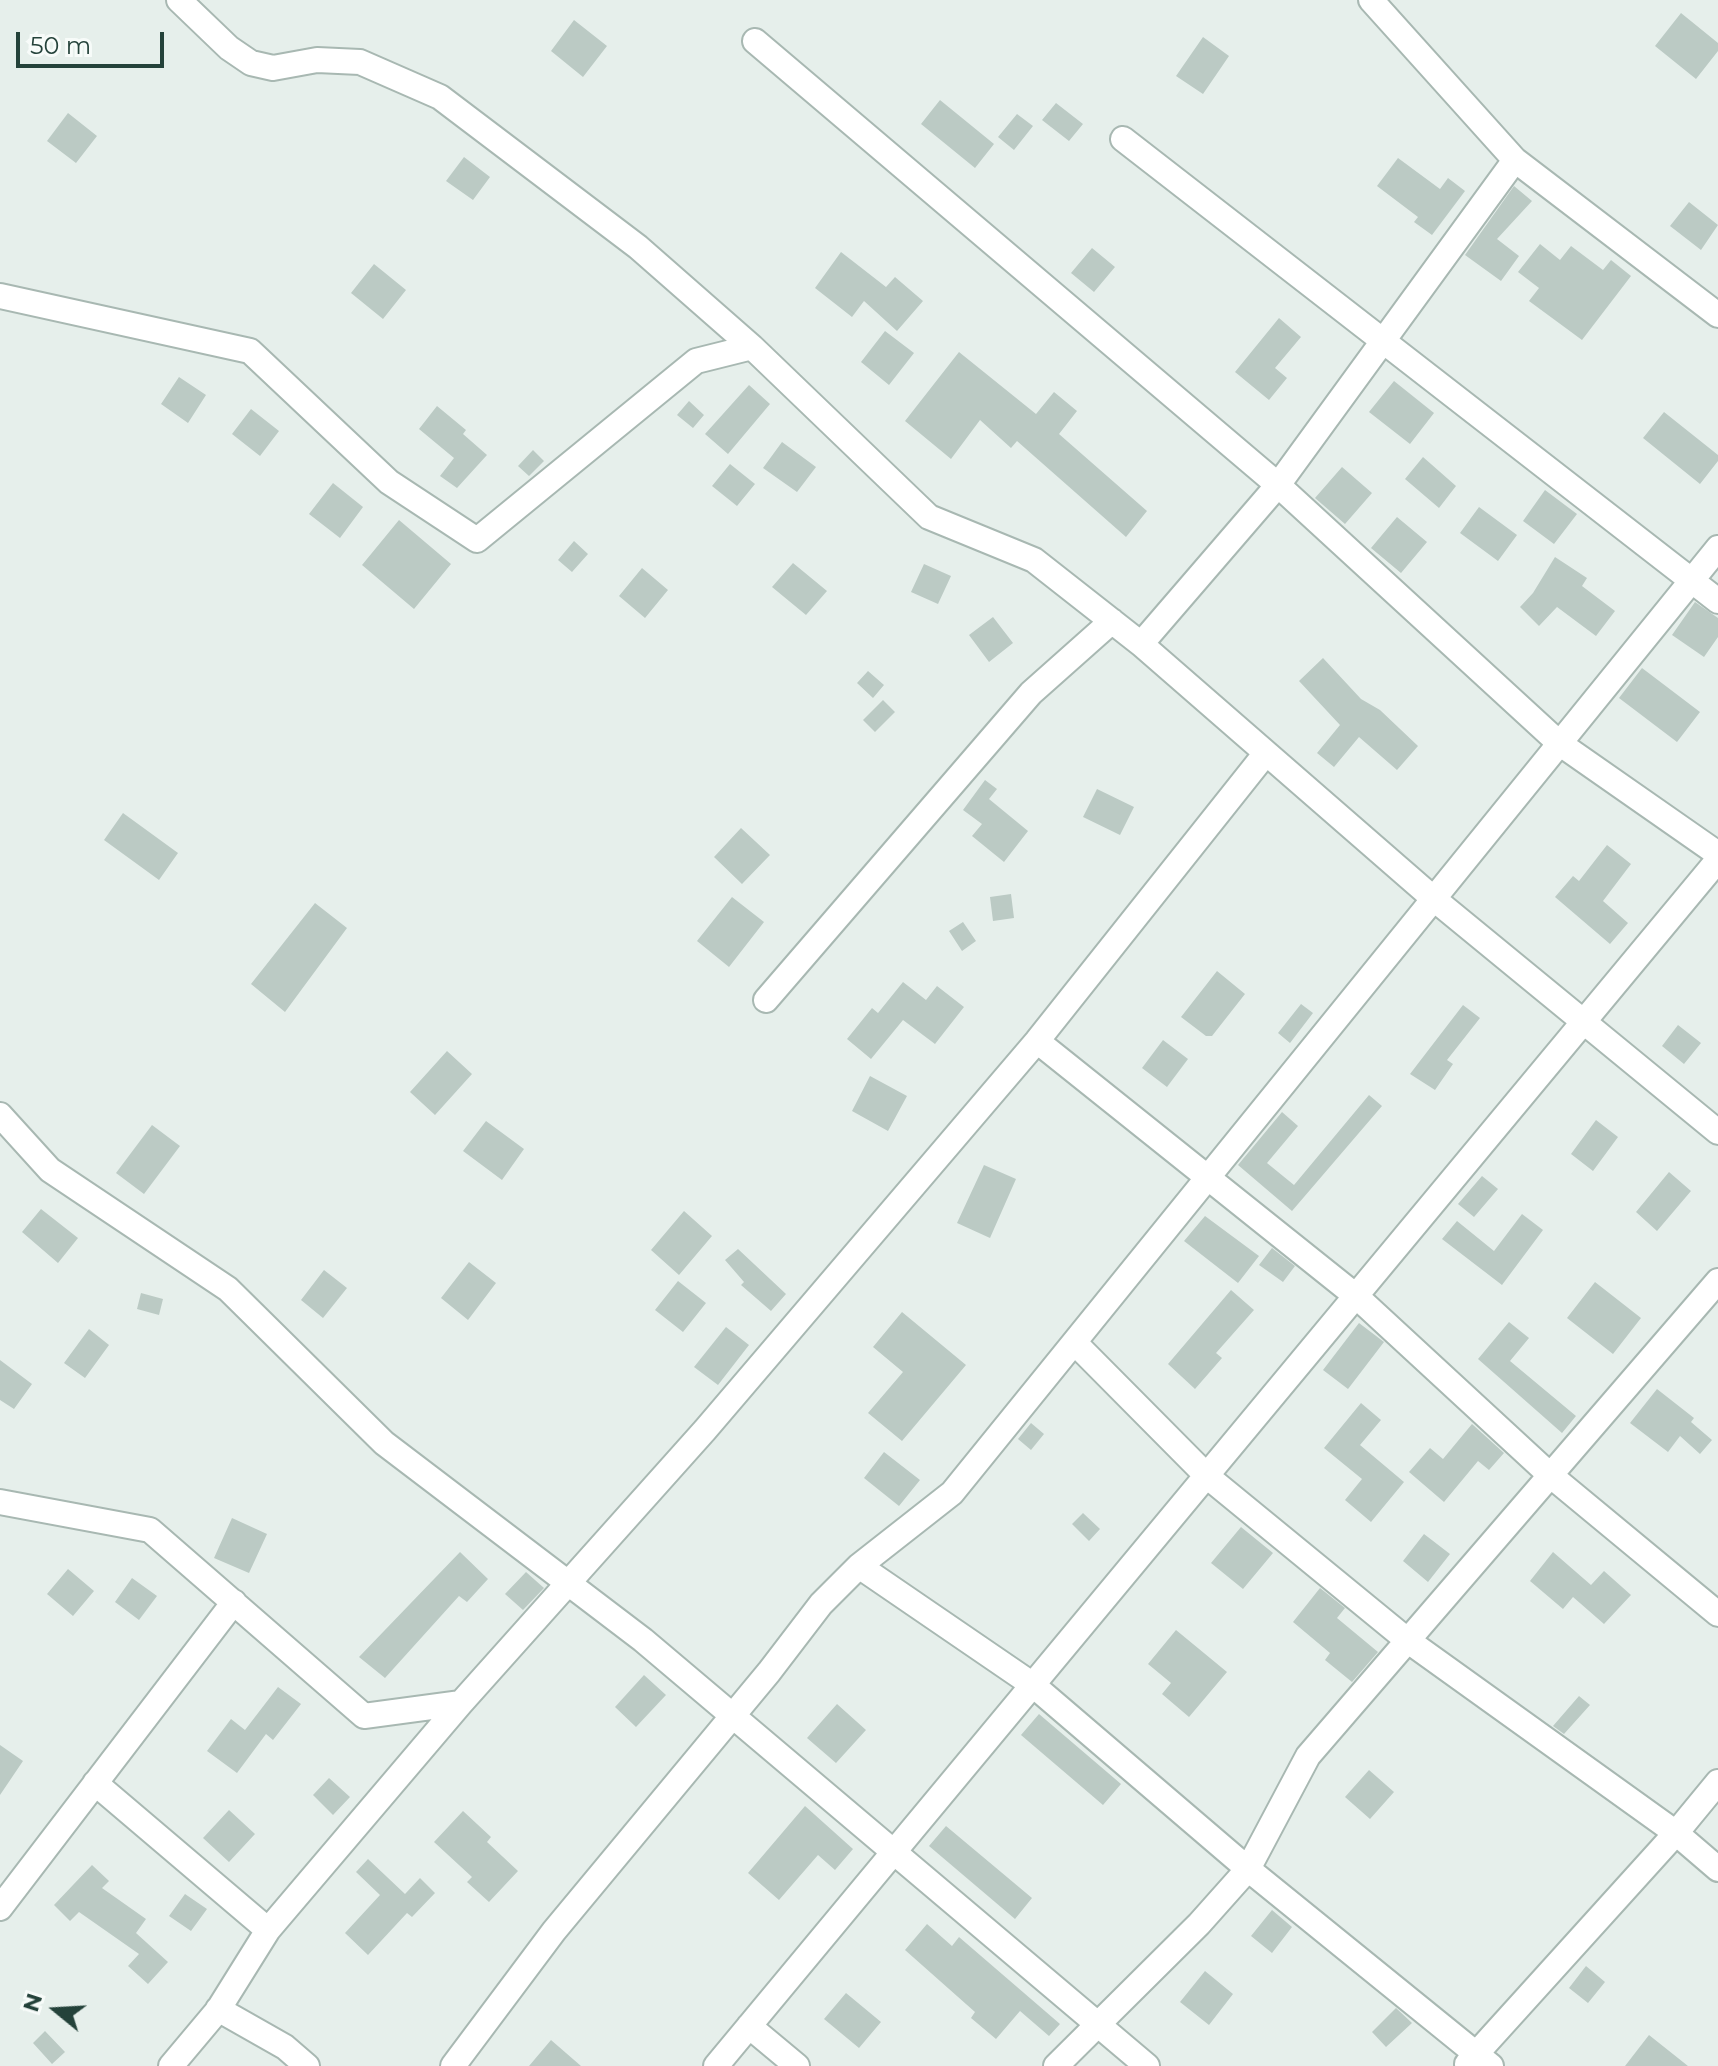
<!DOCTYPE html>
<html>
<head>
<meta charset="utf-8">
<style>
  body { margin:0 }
  #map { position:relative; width:1718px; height:2066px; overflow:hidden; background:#e6efeb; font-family:Montserrat,sans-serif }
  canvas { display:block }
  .north { position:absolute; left:16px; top:1970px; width:80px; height:80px; -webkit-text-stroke:6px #f7fbf9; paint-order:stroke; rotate:288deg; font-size:22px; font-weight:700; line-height:32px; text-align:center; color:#24423a }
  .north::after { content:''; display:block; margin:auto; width:28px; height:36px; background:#24423a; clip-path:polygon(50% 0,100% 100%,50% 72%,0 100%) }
  .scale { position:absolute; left:16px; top:32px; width:148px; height:36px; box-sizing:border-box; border:4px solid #24423a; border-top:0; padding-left:10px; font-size:24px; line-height:28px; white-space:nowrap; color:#24423a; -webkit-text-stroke:6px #f7fbf9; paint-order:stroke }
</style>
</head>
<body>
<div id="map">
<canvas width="1718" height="2066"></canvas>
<div class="north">N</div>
<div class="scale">50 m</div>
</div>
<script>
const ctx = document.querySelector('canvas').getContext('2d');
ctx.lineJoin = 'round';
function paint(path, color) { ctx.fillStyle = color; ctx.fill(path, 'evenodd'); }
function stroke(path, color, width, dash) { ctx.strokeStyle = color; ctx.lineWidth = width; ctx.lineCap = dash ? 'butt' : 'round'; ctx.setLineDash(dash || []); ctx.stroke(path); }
paint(new Path2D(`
  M1681,13l37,30v8l-22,28 -41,-33z
  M574,20l33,26 -24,31 -32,-26z
  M1203,37l26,19 -26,38 -27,-18z
  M940,100l54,44 -19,24 -54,-44z
  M1056,103l27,21 -14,17 -27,-21z
  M68,113l29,23 -21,27 -29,-22z
  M1017,114l16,12 -19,24 -16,-13z
  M464,157l26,20 -17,23 -27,-19z
  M1398,158l42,31 8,-11 17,13 -33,44 -18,-13 4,-5 -41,-31z
  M1514,186l18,15 -35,38 22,17 -18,25 -36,-26z
  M1689,202l29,23 -17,25 -31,-24z
  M1540,244l20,16 11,-14 32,24 8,-10 20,16 -49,64 -53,-39 10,-13 -21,-16z
  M1092,248l23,19 -21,25 -23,-19z
  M841,252l45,35 9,-10 28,24 -26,30 -33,-30 -12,16 -37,-29z
  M374,264l32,26 -23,29 -32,-26z
  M1279,318l22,19 -26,31 12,10 -18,22 -34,-28z
  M885,331l29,22 -25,32 -28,-23z
  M959,352l77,62 18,-22 23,19 -18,23 88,77 -21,26 -109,-96 -6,7 -31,-28 -29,39 -46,-38z
  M179,377l27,18 -18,28 -27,-19z
  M1394,381l40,32 -24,31 -41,-32z
  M749,385l21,19 -42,50 -23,-20z
  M689,401l15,14 -11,13 -16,-13z
  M437,406l29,24 -3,4 24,21 -30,33 -17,-12 14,-18 -35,-29z
  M251,409l28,22 -19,25 -28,-22z
  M1664,412l54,43v6l-18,23 -57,-46z
  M782,442l34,25 -19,25 -34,-24z
  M533,450l11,11 -15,15 -11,-10z
  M1423,457l33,29 -17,22 -34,-29z
  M730,464l25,20 -18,22 -25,-20z
  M1342,467l30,26 -27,31 -30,-26z
  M333,483l30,24 -23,31 -31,-24z
  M1545,490l32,24 -23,30 -31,-23z
  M1479,507l38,28 -19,26 -38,-28z
  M1397,517l30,25 -26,31 -30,-25z
  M399,520l52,44 -37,45 -52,-44z
  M574,541l14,13 -16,18 -14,-12z
  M1555,557l32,21 -5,8 33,25 -19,25 -39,-29 -18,19 -19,-19 13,-14z
  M793,563l34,28 -21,24 -34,-28z
  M924,564l27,12 -13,28 -27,-12z
  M642,568l26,22 -23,28 -26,-22z
  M1695,602l23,16v19l-14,20 -32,-22z
  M993,617l20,26 -24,19 -20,-27z
  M1323,658l38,41 19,11 38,36 -21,24 -38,-33 -25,30 -17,-14 23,-28 -41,-44z
  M1642,668l58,44 -23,30 -58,-44z
  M868,671l16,14 -11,13 -16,-15z
  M883,700l12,12 -20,20 -12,-12z
  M985,780l12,9 -8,10 39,32 -24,31 -32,-26 10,-12 -19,-14z
  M1097,789l37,18 -14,28 -37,-18z
  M123,813l55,40 -19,27 -55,-40z
  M741,828l29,27 -28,29 -28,-27z
  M1607,845l24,19 -28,37 25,22 -18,21 -55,-47 18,-21 6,5z
  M1011,894l3,24 -21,3 -3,-24z
  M732,897l32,25 -35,45 -32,-26z
  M315,903l32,25 -62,84 -34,-28z
  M963,922l13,19 -14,10 -13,-20z
  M1217,971l28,23 -33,42h-6l-25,-19z
  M903,982l23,18 11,-14 27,21 -29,37 -32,-24 -32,39 -24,-20 25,-31 6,5z
  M1301,1004l12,9 -23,30 -12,-10z
  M1463,1005l17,13 -33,42 6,4 -18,26 -25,-16z
  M1678,1025l23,18 -17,21 -22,-18z
  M1163,1040l25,19 -21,28 -25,-19z
  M447,1051l25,23 -37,41 -25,-23z
  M870,1076l37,20 -19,35 -36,-20z
  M1369,1095l13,11 -90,105 -54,-46 44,-53 16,14 -31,37 27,22z
  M1596,1120l22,17 -25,34 -22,-17z
  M486,1121l38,28 -22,31 -39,-29z
  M152,1125l28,21 -36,48 -28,-21z
  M984,1165l32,14 -26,59 -33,-15z
  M1669,1172l22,19 -34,40 -21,-19z
  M1482,1176l16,13 -24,28 -16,-13z
  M41,1209l37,29 -20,25 -36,-31z
  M684,1211l28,25 -33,39 -28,-25z
  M1522,1214l21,16 -41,55 -60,-46 15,-18 37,30z
  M1205,1216l54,40 -21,27 -54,-42z
  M1272,1248l23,18 -12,16 -24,-17z
  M738,1249l48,45 -15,17 -30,-26 3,-3 -19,-22z
  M469,1262l27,21 -28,37 -27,-22z
  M324,1270l23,18 -24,30 -22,-18z
  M678,1281l28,22 -23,29 -28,-22z
  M1595,1282l46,36 -28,36 -46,-36z
  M1231,1290l23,20 -38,43 6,5 -27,31 -27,-25z
  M141,1293l22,6 -4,16 -22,-6z
  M902,1312l64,53 -64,76 -34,-28 35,-41 -30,-25z
  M1509,1322l20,16 -19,23 66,55 -14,17 -84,-74z
  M1359,1323l25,19 -36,47 -25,-19z
  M726,1327l23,18 -31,40 -24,-18z
  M89,1329l20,16 -24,33 -21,-15z
  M0,1360l32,24 -18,25 -14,-9z
  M1657,1389l37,29 -3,4 21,18 -12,14 -20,-18 -12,16 -38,-29z
  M1361,1403l20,17 -21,25 44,37 -33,40 -26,-22 17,-21 -38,-31z
  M1031,1423l13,11 -13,16 -13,-11z
  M1472,1424l32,29 -15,17 -11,-9 -34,41 -35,-30 21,-24 13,11z
  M884,1452l36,28 -21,26 -35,-28z
  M1083,1513l17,16 -11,12 -17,-17z
  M232,1518l35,16 -18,39 -35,-15z
  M1241,1527l32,26 -30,36 -32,-26z
  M1424,1534l26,20 -22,28 -25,-21z
  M460,1552l28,27 -21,23 -8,-6 -74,82 -26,-21z
  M1553,1552l38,33 13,-14 27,24 -27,29 -31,-27 -10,12 -33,-28z
  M68,1569l26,22 -21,25 -26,-22z
  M526,1572l18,16 -21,22 -18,-16z
  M132,1578l25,18 -18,24 -24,-18z
  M1320,1588l25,20 -8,10 41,34 -26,30 -27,-22 5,-7 -37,-31z
  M1176,1630l51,42 -38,45 -27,-23 9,-11 -23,-19z
  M644,1675l22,20 -30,32 -21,-20z
  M278,1687l23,17 -28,36 -7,-6 -29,39 -30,-22 24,-32 14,11z
  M1579,1696l11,9 -26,29 -11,-8z
  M837,1704l29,26 -30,33 -29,-25z
  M1039,1714l82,70 -18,21 -82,-70z
  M0,1745l23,16 -23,34z
  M1369,1770l25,22 -24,27 -25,-22z
  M329,1778l21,19 -17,18 -20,-20z
  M805,1806l48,43 -18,21 -17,-15 -39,45 -31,-27z
  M229,1810l26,24 -26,28 -26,-24z
  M463,1811l28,26 -4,5 31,29 -29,31 -22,-20 5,-5 -38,-35z
  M946,1826l86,72 -17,21 -86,-73z
  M368,1859l37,35 15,-16 15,15 -23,24 -5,-4 -39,42 -23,-22 35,-38 -24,-23z
  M92,1865l17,16 -7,7 44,31 -10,14 32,29 -20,22 -20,-18 11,-12 -60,-42 -9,9 -16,-16z
  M185,1894l22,15 -16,22 -22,-15z
  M1272,1910l20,17 -20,26 -21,-17z
  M927,1924l25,22 7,-9 101,87 -11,12 -29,-25 -24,28 -25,-21 4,-6 -70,-62z
  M1586,1966l19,16 -17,21 -19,-15z
  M1205,1971l28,23 -24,31 -29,-23z
  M846,1993l35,29 -22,26 -35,-29z
  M1396,2008l16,15 -26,24 -14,-15z
  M45,2031l20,21 -13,12 -19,-21z
  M1649,2035l39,31h-63z
  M551,2040l30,26h-52z`), '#bbcac4');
const minor = new Path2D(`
  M179,0l50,48 22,15 22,5 44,-8 43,2 80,35 198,150 114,100 177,170 105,43 107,84 293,255 284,233
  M1371,0l144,160 203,155
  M755,41l523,444 281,258 159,111
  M1123,139l595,462
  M0,296l250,55 139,131 88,58 219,-179 56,-14
  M1141,644l137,-159 237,-325
  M766,1000l265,-307 81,-72
  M1037,1041l319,255 194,179 168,139
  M0,1115l50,55 178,119 156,154 259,197 504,426
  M1075,1343l133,134 199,163 269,193 42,36
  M0,1502l150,28 214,186 97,-13 244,-273 332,-389 229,-288
  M859,1566l174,119 215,184 243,197
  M95,1783l173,147
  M0,1908l234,-306
  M218,2009l67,38 22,19
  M749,2026l48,40
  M1467,2064l209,-231 42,-51
  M171,2066l47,-56 50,-80 193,-227
  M453,2066l101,-135 215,-259 52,-68 38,-38 93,-73 766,-945
  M716,2066l1002,-1206
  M1056,2066l143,-142 49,-55 60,-113 410,-475`);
stroke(minor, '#a8b8b2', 28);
stroke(minor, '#fff', 24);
</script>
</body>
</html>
